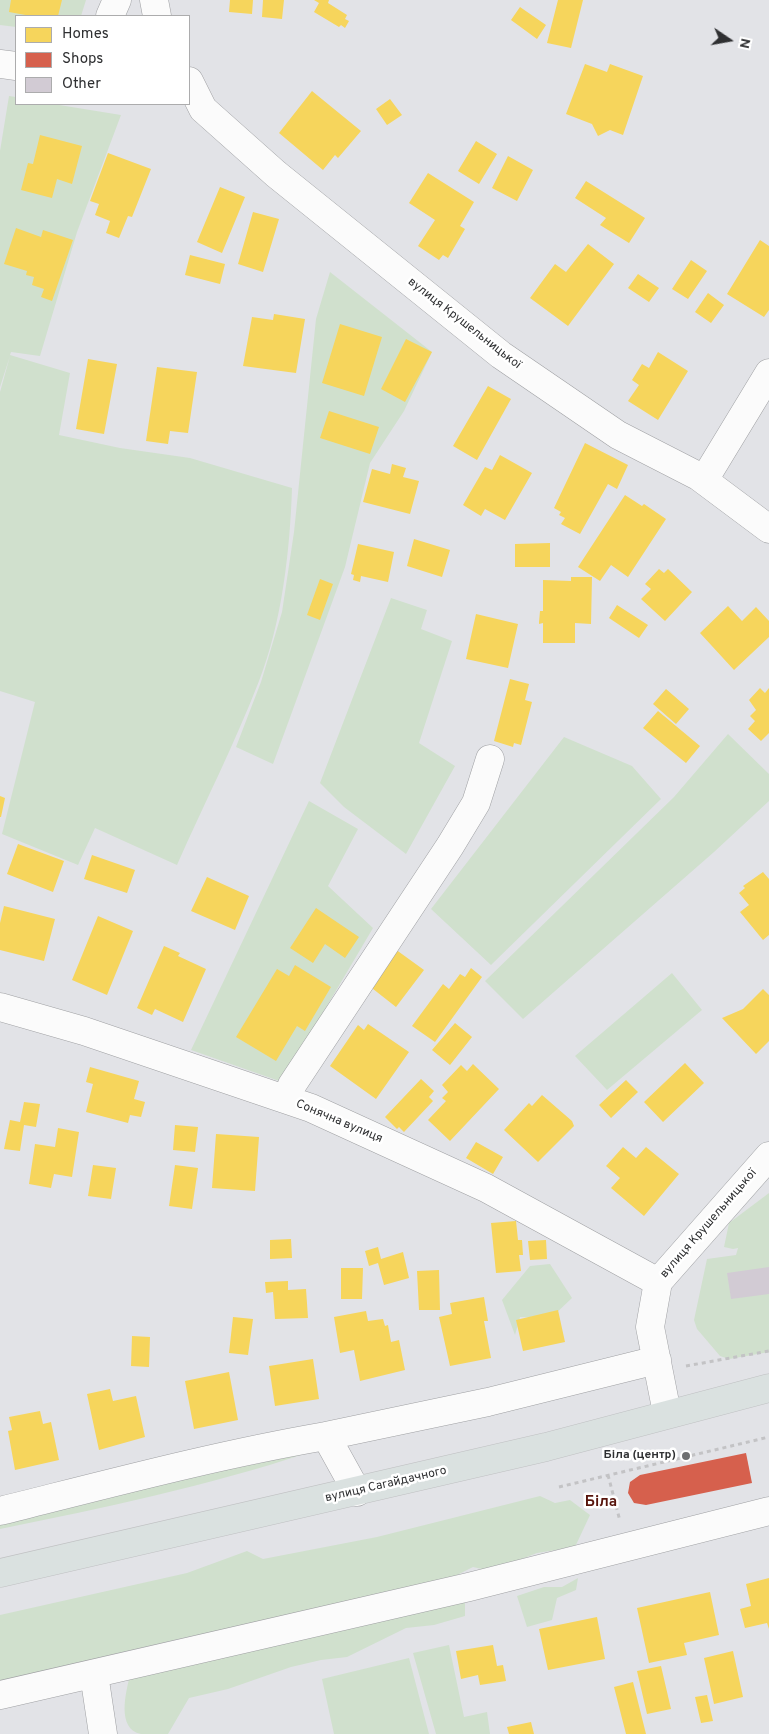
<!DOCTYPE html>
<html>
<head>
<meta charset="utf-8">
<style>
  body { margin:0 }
  #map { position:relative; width:769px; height:1734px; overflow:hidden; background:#e2e3e7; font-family:Overpass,sans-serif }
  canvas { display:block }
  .legend { position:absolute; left:15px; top:15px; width:175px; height:90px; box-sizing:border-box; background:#fff; border:1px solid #acacad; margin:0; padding:6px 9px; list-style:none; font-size:15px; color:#2f3032 }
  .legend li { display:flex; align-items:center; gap:10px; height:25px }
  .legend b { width:25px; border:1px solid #acacad }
  .north { position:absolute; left:704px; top:15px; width:50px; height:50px; -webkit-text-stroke:4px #fff; paint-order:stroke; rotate:102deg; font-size:14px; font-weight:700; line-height:20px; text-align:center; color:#2f3032 }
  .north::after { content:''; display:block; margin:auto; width:18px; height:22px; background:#2f3032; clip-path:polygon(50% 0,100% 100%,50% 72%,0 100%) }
</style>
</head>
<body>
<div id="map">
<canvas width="769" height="1734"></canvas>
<ul class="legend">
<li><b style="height:14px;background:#f6d55c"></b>Homes</li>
<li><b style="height:14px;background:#d6604d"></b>Shops</li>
<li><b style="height:14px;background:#d2cbd4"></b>Other</li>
</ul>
<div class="north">N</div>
</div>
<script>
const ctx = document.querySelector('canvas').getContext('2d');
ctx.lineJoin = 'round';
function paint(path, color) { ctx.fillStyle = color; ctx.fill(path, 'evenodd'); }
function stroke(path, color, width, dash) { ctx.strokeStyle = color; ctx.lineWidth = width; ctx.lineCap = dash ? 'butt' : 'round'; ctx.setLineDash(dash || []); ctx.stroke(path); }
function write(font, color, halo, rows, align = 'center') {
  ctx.font = font + ' Overpass,sans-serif'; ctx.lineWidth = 5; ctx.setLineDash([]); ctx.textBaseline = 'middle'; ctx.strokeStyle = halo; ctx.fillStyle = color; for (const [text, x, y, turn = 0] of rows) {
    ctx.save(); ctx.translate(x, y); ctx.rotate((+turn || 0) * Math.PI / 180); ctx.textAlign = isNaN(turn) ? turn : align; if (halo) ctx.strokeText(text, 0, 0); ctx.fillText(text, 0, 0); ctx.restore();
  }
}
paint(new Path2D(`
  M0,0h86l-5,16h-65v11l-16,-2z
  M9,96l7,1v7h37l68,11 -44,117 -37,124 -29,-4 -1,3 60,18 -11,62 61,13 70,10 102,30c-2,62 -10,135 -33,193 -24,62 -55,123 -82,184l-82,-37 -17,37 -76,-31 33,-132 -35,-11v-299l10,-36 -10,31v-236z
  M330,272l102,80 -28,59 -34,52 -25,104 -72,197 -37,-17 25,-65 21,-70 12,-80 22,-213z
  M391,598l36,12 -6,19 31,12 -33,102 36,23 -49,88 -62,-47 -24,-24z
  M728,734l41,40v27l-55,51 -191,167 -38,-38 189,-184z
  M564,737l68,29 29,33 -170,166 -60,-56z
  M309,801l49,28 -30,57 45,42 -91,154 -91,-32z
  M672,973l30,37 -95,80 -32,-34z
  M769,1193v159l-40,7 -9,-3 -23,-27 -3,-9 13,-61 29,-4 2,-7 -5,1 -9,-2 5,-24z
  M550,1264l22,34 -21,20 -31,-1 -5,18 -13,-35 28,-34z
  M307,1453c-99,33 -204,55 -307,76v-12z
  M540,1496l15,7 15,-3 20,15 -15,32 -38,6 -46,18 -18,-4 -20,10 -248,66 -9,-8 -196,46v-66l187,-42 60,-22 16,8 114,-22z
  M578,1578l-2,12 -19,8 -5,22 -25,7 -10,-31 27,-9h18z
  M465,1601v15l-31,9 -28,3 -59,29 -26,3 -30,7 -63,22 -39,9 -21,36c-8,0 -19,0 -27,0 -25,-5 -15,-42 -11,-59z
  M449,1645l15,72 23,-5 3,22h-54l-23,-81z
  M409,1658l20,76h-95l-12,-55z`), '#d0e0cd');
paint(new Path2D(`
  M11,0h51l-4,16h-27l-22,-4z
  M230,0h23l-1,14 -23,-2z
  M263,0h21l-2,19 -20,-2z
  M314,0h15l-1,3 19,12 -2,4 4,2 -4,7 -4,-3 -2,2 -25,-15 5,-9z
  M558,0h25l-12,48 -24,-5z
  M520,7l26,18 -9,14 -26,-19z
  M585,64l22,8 3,-8 33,12 -20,59 -13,-5 -12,6 -6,-12 -26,-10z
  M312,91l49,40 -23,27 -3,-3 -12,15 -44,-37z
  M390,99l12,16 -15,10 -11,-16z
  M40,135l42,11 -10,38 -15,-5 -5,19 -31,-8 7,-27 5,1z
  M476,141l21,13 -18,30 -21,-13z
  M108,153l43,16 -19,48 -4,-1 -9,22 -13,-5 4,-12 -15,-6 4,-11 -9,-3z
  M508,156l25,14 -16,31 -25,-13z
  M428,173l46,29 -14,24 5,3 -17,29 -5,-3 -4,5 -21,-14 17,-26 -26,-17z
  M586,181l59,37 -16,25 -29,-18 6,-7 -31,-20z
  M220,187l25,10 -23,56 -25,-11z
  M253,212l26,7 -16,53 -25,-8z
  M16,228l25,9 2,-7 30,10 -21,61 -11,-4 3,-8 -12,-4 2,-8 -8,-2 1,-4 -23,-7z
  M760,240l9,6v64l-5,7 -37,-23z
  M588,244l26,20 -46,62 -38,-28 25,-34 11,8z
  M190,255l35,9 -5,20 -35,-9z
  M691,260l16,11 -19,28 -16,-10z
  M638,274l21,14 -10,14 -21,-14z
  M708,293l16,12 -13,18 -16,-11z
  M274,314l31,5 -9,54 -53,-7 9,-49 21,3z
  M340,324l42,13 -18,59 -42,-13z
  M406,339l26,13 -27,50 -24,-13z
  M658,352l30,19 -30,49 -30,-19 11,-16 -7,-5 10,-16 7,4z
  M88,359l29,5 -13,70 -28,-5z
  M157,367l40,5 -9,61 -18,-2 -2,13 -22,-3z
  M488,386l23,13 -34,61 -24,-14z
  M329,411l50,16 -9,27 -50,-16z
  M585,443l43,22 -11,24 -9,-5 -28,50 -19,-10 4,-6 -6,-3 2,-3 -7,-4z
  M500,455l32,18 -27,47 -20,-11 -4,7 -18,-11 22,-38 7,3z
  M392,464l14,4 -3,9 16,4 -9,33 -47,-12 9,-33 18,5z
  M625,495l17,11 2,-2 22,15 -38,58 -17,-12 -11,16 -22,-14z
  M414,539l36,11 -8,27 -35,-11z
  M550,543v24h-35v-23z
  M358,544l36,8 -6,30 -27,-6 -1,6 -7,-2 1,-5 -3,-1z
  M659,569l5,4 4,-4 24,23 -27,29 -24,-22 10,-10 -6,-5z
  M571,577h21l-1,47 -16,-1v20h-32v-20l-4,1v-2l1,-11h3v-31l28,1z
  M320,579l13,5 -13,36 -13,-5z
  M617,605l31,20 -9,13 -30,-20z
  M728,606l14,15 14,-14 13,14v16l-35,33 -34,-37z
  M476,614l42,10 -10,44 -42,-9z
  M510,679l19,5 -4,16 7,2 -11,43 -7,-2 -1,4 -19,-6z
  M760,688l5,5 4,-5v45l-8,8 -13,-12 7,-8 -5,-5 6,-6 -7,-10z
  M666,689l23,20 -13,15 -23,-20z
  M658,711l42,35 -14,17 -43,-35z
  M0,796l5,2 -4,19h-1z
  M18,844l46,17 -11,31 -46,-18z
  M92,855l43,15 -8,23 -43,-14z
  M763,872l6,7v56l-6,5 -23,-28 9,-7 -10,-12 6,-5 -2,-2z
  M207,877l42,19 -14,34 -44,-19z
  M4,906l51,13 -11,42 -44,-11v-27z
  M316,908l43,29 -14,21 -20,-14 -12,19 -23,-15z
  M98,916l35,15 -26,64 -35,-15z
  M164,946l16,7 -2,3 28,13 -23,53 -28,-13 -3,6 -15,-7z
  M395,949l29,21 -28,37 -28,-22z
  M295,965l36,22 -26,44 -8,-5 -21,35 -40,-24 41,-68 12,7z
  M471,968l11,9 -47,65 -23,-16 31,-42 6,5 11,-15 5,3z
  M763,989l6,6v46l-13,13 -34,-36 21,-9z
  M455,1023l17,14 -22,28 -18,-15z
  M368,1024l41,28 -33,47 -46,-33 28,-41 6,5z
  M685,1063l19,20 -41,39 -19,-20z
  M473,1064l26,25 -49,52 -22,-21 18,-19 -4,-3 6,-6 -6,-7 19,-20 6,6z
  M90,1067l49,14 -5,18 11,3 -4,15 -11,-2 -2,8 -42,-11 7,-28 -7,-2z
  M421,1079l13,12 -5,6 4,4 -29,31 -5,-5 -2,2 -12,-12z
  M626,1080l12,12 -27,26 -12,-13z
  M542,1095l30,26 2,5 -36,36 -34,-32 25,-27 3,3z
  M24,1102l16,2 -4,23 -12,-2 -4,26 -16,-2 6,-29 10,2z
  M175,1125l23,2 -3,25 -22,-2z
  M58,1128l21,4 -7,45 -18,-3 -3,14 -22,-4 6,-40 20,3z
  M216,1134l43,3 -4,54 -43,-3z
  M476,1142l27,15 -10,17 -27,-16z
  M623,1147l13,11 10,-11 33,27 -35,42 -33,-28 9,-10 -14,-12z
  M93,1165l23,3 -5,31 -23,-3z
  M175,1165l23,3 -6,41 -23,-3z
  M516,1221l2,19h4l1,15h-4l2,16 -25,2 -5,-50z
  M291,1239l1,19 -22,1v-19z
  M546,1240l1,19 -17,1 -2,-19z
  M378,1247l3,12 22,-7 6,26 -25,7 -6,-22 -9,3 -4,-15z
  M341,1268h22l-1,31h-21z
  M439,1270l1,40h-21l-2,-39z
  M288,1281v9l18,-1 2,29 -33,1 -2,-27 -7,1 -1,-11z
  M484,1297l4,24h-4l7,37 -41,8 -11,-49 13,-3 -2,-11z
  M558,1310l7,32 -42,9 -7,-31z
  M366,1311l2,10 15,-2 2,7 3,-1 3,17 8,-2 6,30 -45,11 -6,-31 -14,3 -6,-36z
  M233,1317l20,2 -5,36 -19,-2z
  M132,1336l18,1 -1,30 -18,-1z
  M313,1359l6,40 -44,7 -6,-40z
  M229,1372l9,48 -44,9 -9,-48z
  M110,1389l3,12 23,-5 9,41 -46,13 -12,-56z
  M40,1411l3,13 8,-2 8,38 -44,10 -7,-39 4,-1 -3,-13z
  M769,1578v51l-2,-6 -22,5 -5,-19 11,-3 -5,-22z
  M710,1592l9,43 -35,8 3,12 -38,8 -12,-55z
  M597,1617l8,42 -57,11 -9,-41z
  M493,1645l4,21 6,-1 3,16 -26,4 -2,-10 -17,4 -5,-28z
  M733,1651l10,46 -29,7 -10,-46z
  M661,1666l10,43 -24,5 -10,-43z
  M633,1682l13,52h-20l-12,-47z
  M707,1695l6,26 -12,2 -6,-26z
  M531,1722l3,12h-25l-2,-7z`), '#f6d55c');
paint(new Path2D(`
  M746,1453l6,30 -106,22 -12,-2 -6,-10 2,-11 10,-7z`), '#d6604d');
paint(new Path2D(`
  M769,1267v27l-38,5 -4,-26z`), '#d2cbd4');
const minor = new Path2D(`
  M154,0l3,16
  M110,16l7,-16
  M0,64l16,2
  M189,81l14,28 73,65 225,181 117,80 80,41 71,53
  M704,480l65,-107
  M0,1007l84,24 227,77 175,80 172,94
  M286,1099l6,-14 158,-239 26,-43 14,-44
  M667,1413l-17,-86 8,-45 111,-126
  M326,1436l162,-34 169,-42
  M0,1511c108,-27 216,-56 326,-75l31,56
  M94,1674l9,60
  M0,1695l469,-108 300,-76`);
const major = new Path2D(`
  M0,1573l546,-126 223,-59`);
stroke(minor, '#9fa0a3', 29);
stroke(major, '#bfc0c2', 29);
stroke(new Path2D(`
  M686,1366l83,-15
  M608,1475l12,46
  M559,1487l210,-50`), '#c3c3c5', 3, [4, 4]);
stroke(minor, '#fbfbfb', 28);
stroke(major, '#dae1e0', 28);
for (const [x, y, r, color] of [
  [686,1456,5,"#6e6f71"]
]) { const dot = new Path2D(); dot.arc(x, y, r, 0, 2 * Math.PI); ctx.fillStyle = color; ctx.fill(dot); stroke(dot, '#fff', 2); }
write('12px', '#2f3032', '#fff', [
  ["вулиця Крушельницької",464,324,38],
  ["Сонячна вулиця",339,1122,23],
  ["вулиця Крушельницької",709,1224,-49],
  ["вулиця Сагайдачного",386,1485,-13]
]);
write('bold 12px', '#2f3032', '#fff', [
  ["Біла (центр)",676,1456]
], 'right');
write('bold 15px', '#57140c', '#fff', [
  ["Біла",601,1503]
]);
</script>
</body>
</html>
